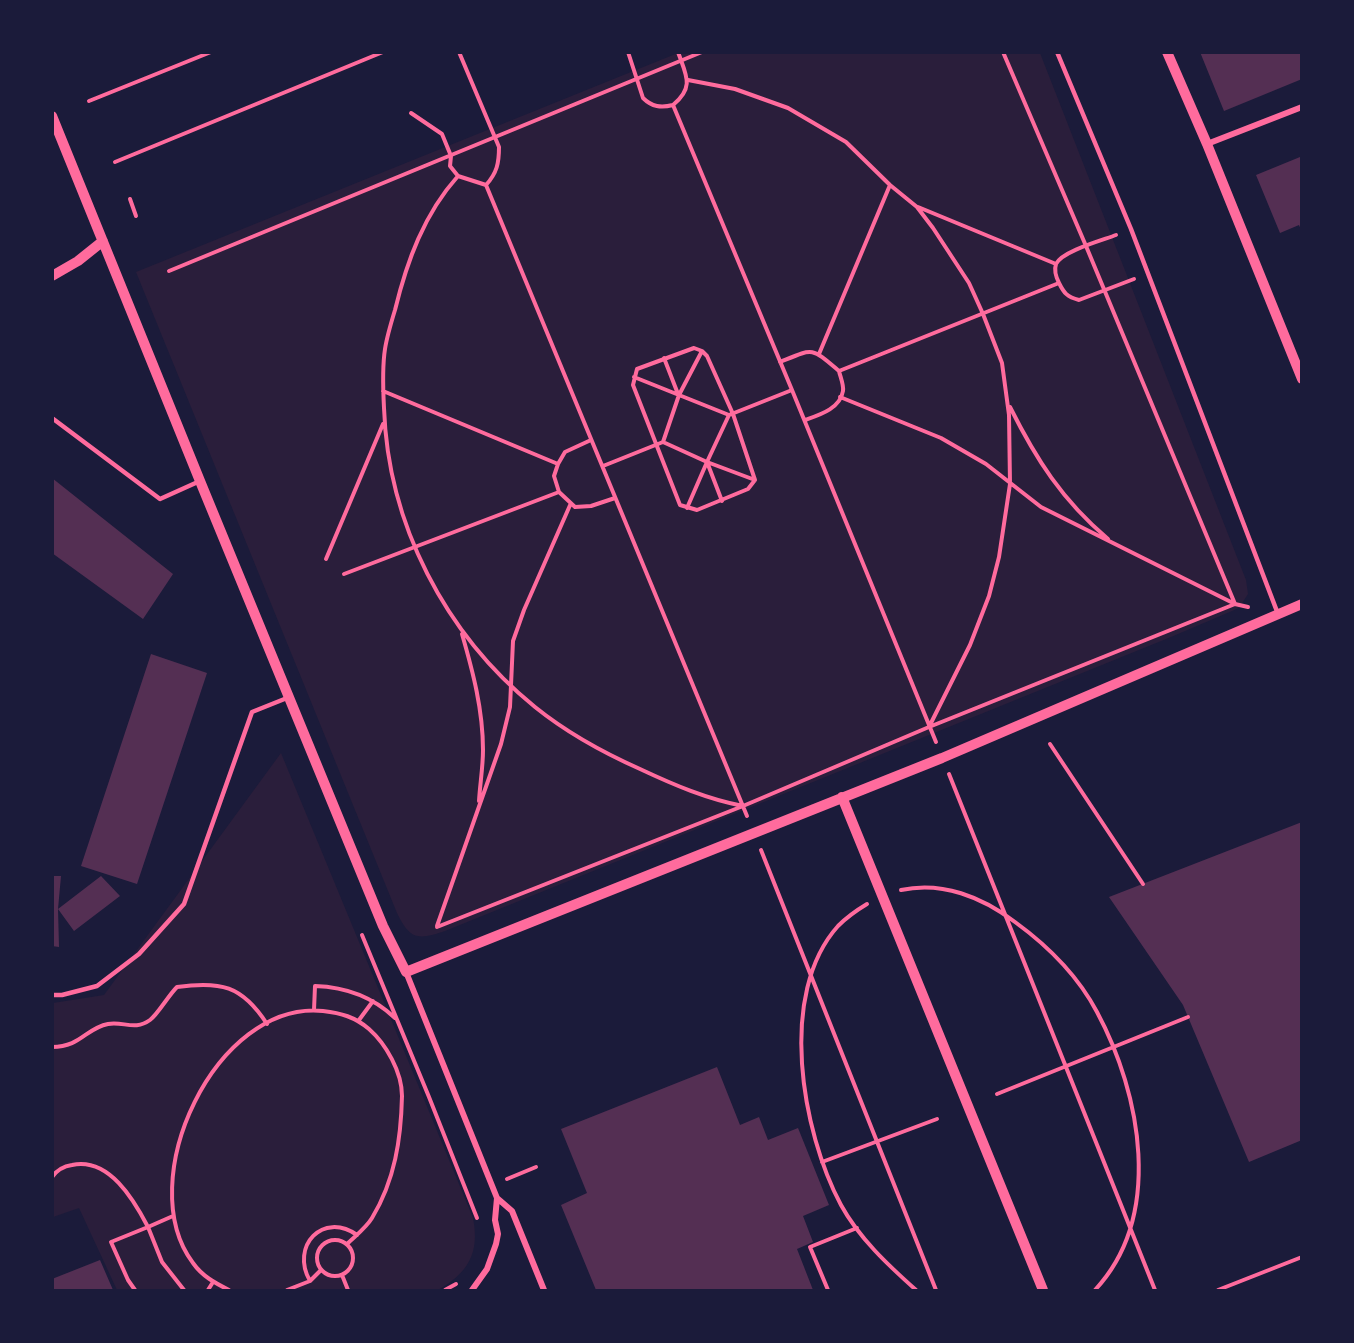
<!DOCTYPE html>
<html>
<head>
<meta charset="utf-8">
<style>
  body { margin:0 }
  #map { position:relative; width:1354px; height:1343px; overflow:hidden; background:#1b1b3a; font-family:"Varela Round",sans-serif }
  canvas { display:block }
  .frame { position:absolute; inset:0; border:54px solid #1b1b3a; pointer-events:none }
</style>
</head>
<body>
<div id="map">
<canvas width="1354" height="1343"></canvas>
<div class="frame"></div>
</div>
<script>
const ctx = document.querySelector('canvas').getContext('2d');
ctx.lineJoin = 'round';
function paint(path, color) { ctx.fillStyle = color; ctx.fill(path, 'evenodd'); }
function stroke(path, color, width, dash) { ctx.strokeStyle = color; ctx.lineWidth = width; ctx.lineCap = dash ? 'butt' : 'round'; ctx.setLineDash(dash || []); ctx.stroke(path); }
paint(new Path2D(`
  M678,53h362l206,527 2,14 -9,14 -68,29 -726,294c-27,9 -35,9 -48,-18l-261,-641z
  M281,753l192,465c7,35 -5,55 -35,72h-321l-38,-82 -26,9v-214l51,-8z`), '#2a1e3b');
paint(new Path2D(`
  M1200,52h102v27l-78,32z
  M1300,157l2,75 -3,-7 -19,8 -24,-58z
  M52,478l121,96 -30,45 -91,-66z
  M151,654l56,19 -70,211 -56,-18z
  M1302,822v318l-53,22 -66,-157 -74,-108z
  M52,876h9l-3,33 1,38 -7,-1z
  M101,876l19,20 -46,35 -16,-22z
  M717,1067l23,58 19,-8 9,23 30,-12 31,77 -26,11 10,26 -16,7 16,41h-217l-35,-85 26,-12 -26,-64z
  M100,1260l13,30h-61v-11z`), '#542f53');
stroke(new Path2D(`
  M459,52l40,95c0,16 -2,26 -13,38l261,631
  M628,52l15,46c9,9 18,10 30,7l119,285 144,352
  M688,80l47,9 53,19 58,34 44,43 27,22 16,21 36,55 14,31 19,49 7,52 1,69 -11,73 -10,39 -19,49 -40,80
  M89,101l122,-49
  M673,105c22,-18 13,-30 5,-53
  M411,113l31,21 9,22 -1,10 8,10 28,9
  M115,162l268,-110
  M458,176c-34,38 -51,85 -63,134 -4,13 -8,26 -10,39 -3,19 -2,40 -1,59 4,116 61,226 151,299 31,25 69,46 105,62 34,16 67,30 103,37
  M130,199l6,17
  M918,207l138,57
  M169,271l533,-219
  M1059,283c-3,-6 -5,-13 -3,-19 6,-13 47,-24 60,-29
  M694,348l8,3 5,5 26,58 22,66 -7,9 -51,21 -17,-5 -47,-120 4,-16z
  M819,354l71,-169
  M664,358l14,36
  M780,362c34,-14 31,-15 59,9
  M634,377l45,18 23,-44
  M383,391l175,73
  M840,397l101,41 45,26 55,43 194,97 13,3
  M1010,407c26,52 52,93 98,132
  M805,420c14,-5 35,-11 38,-29 1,-6 -3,-15 -4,-20l220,-88c5,10 8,14 20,17l55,-21
  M591,440l-26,12 -7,12 -4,12 5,16 16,15 16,-1 24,-8
  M663,442l16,-47 50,20
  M707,462l15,39
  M603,466l60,-24 44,20 22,-47 63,-25
  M687,508l20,-46 48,18
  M326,559l57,-135
  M344,574l215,-82
  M462,634c11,38 21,76 21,116 0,17 -3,34 -4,51
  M1050,744l93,140
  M949,774l206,516
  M761,850l175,440
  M901,890c41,-9 81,7 114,32 33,24 63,54 82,90 44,82 67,204 -2,278
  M867,904c-10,6 -21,14 -29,22 -61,68 -36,206 3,279 18,33 47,60 75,85
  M437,926l64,-182 9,-37 3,-66 11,-31 47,-107
  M437,927l306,-121 186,-79 306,-123 -149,-358 -83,-194
  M362,935l67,162 48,121
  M314,1010l1,-24c31,1 57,10 80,32
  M359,1020l14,-19
  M52,1047c29,0 34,-19 56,-23 15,-3 27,7 42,-4 8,-6 18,-24 27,-33 43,-6 65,-2 90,37
  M997,1094l191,-77
  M822,1162l115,-43
  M52,1177c5,-7 13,-11 20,-12 37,-8 62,35 76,62l-37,15 17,38 7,10
  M507,1179l29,-12
  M173,1216l-25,11 14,35 22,28
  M317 1258a18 18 0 1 1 36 0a18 18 0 1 1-36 0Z
  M342,1275l6,15
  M310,1281c-20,-35 13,-70 47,-46
  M208,1290l5,-8
  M229,1290c-14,-7 -27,-14 -36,-27 -62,-82 23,-263 130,-252 18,2 32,6 46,18 17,15 33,43 33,67 -1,43 -7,84 -30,122 -6,10 -17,18 -25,26
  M287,1290l23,-9 11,-11
  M445,1290l11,-6
  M828,1290l-18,-43 47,-19
  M1218,1290l84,-33`), '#ff6b9d', 4);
stroke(new Path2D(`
  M1057,52l74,177 147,385
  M52,418l108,81 40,-18
  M52,995h10l35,-9 42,-32 45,-50 68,-192 35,-14`), '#ff6b9d', 4.5);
stroke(new Path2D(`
  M1207,144l95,-37
  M406,972l91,226 15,13 32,79
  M472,1290l15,-21 9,-25 2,-10 -3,-14 2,-22`), '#ff6b9d', 6);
stroke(new Path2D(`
  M1167,52l40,92 95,235
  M52,116l148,365 183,445 23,46 536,-214 360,-154
  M52,276l26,-15 25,-20
  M842,797l201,493`), '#ff6b9d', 10);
</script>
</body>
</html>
